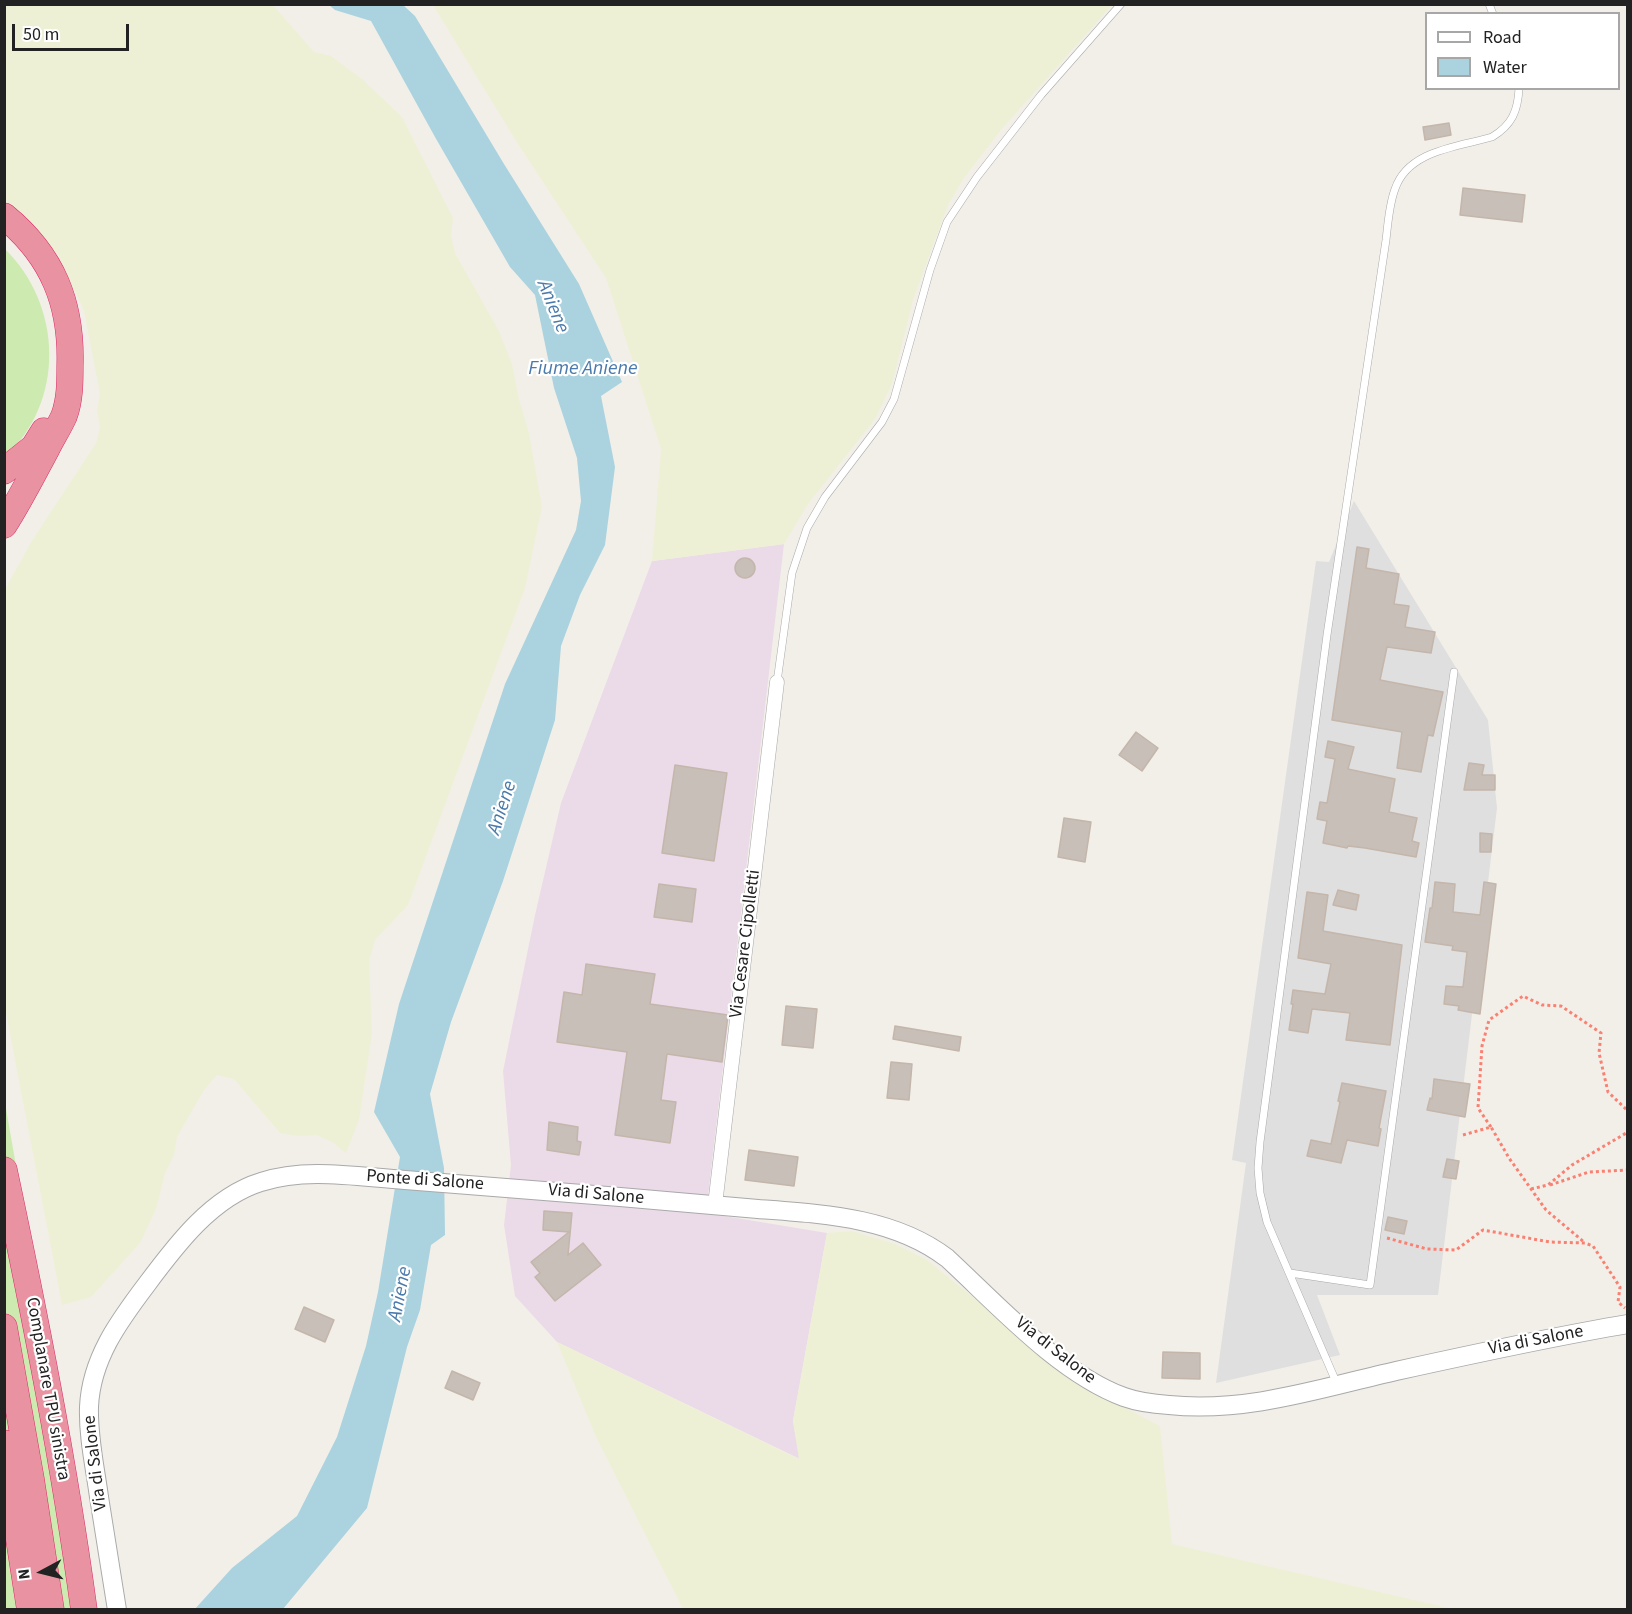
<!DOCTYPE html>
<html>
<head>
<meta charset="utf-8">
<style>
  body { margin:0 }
  #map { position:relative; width:1632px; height:1614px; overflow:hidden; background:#f2efe9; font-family:"Source Sans 3",sans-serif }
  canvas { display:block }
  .frame { position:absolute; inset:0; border:6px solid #222; pointer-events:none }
  .legend { position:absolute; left:1425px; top:12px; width:195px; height:78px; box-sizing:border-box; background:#fff; border:2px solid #a7a7a7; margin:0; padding:8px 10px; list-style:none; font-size:18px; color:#222 }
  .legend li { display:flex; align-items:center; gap:12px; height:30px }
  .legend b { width:30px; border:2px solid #a7a7a7 }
  .north { position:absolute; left:12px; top:1542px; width:60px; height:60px; -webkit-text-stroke:4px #fff; paint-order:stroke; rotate:263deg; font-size:16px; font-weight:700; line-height:24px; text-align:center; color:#222 }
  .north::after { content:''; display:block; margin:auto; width:21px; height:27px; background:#222; clip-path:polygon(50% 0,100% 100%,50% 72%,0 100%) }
  .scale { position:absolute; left:12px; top:24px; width:117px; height:27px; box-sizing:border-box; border:3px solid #222; border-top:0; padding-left:8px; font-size:18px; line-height:21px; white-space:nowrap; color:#222; -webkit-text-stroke:4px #fff; paint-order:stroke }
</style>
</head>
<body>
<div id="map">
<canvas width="1632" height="1614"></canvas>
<div class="frame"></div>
<ul class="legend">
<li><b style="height:8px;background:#fff"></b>Road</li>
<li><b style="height:16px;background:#aad3df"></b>Water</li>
</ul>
<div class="north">N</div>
<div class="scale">50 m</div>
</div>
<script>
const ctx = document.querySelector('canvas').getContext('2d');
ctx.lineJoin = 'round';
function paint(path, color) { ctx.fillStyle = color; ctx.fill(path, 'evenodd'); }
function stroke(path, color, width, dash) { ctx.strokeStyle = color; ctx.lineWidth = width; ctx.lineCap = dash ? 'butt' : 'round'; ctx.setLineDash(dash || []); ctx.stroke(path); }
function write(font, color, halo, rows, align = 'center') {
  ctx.font = font + ' "Source Sans 3",sans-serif'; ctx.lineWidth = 4.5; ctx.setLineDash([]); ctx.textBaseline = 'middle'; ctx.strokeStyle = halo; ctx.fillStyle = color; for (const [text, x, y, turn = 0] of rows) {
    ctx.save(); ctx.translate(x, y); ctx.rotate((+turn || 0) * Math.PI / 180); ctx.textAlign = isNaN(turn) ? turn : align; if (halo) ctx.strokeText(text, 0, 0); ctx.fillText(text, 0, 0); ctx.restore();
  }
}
paint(new Path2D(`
  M1354,501l134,219 9,88 -59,487h-121l23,60 -124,28 30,-220 -14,-3 84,-599 13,1z`), '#e0dfdf');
paint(new Path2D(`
  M784,544l-78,669 121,20 -34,188 7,38 -243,-117 -42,-46 -11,-71 7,-60 -8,-94 32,-156 26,-112 91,-242z`), '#ebdbe8');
paint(new Path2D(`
  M5,5h268l41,47 17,4 31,23 40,38 51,101 -2,18 4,17 44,78 13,33 7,35 10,34 13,74 -17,81 -117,317 -33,35 -6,21 3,72 -13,87 -13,33 -14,-11 -16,-7 -18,1 -18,-3 -46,-54 -17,-4 -13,15 -27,47 -3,18 -9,18 -9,36 -16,34 -49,54 -29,8 -57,-297 -1,-417 29,-52 63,-96 4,-16 -3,-16 3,-17 -16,-83 -26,-56 -53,-55z
  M433,5h679l-111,125 -37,48 -16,27 -35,95 -21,84 -17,35 -67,85 -24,40 -132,17 9,-112 -55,-171 -90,-137z
  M852,1231l43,13 32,16 155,125 78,41 12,118 281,65h-770l-87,-172 -39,-95 242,117 -6,-38 34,-188z`), '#eef0d5');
paint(new Path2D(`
  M4,248c59,57 62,154 0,210z
  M4,1097l77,441 12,71h-88z`), '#cdebb0');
paint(new Path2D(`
  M329,5h74l12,11 89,148 75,120 43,98 -21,14 14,71 -10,78 -25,50 -19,51 -6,74 -52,161 -52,141 -21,72 14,74 1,67 -14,10 -11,65 -13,37 -40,161 -84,101 -89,1 38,-42 65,-52 40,-79 29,-91 12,-54 22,-135 -26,-45 25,-108 106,-320 71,-154 5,-29 -4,-43 -23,-70 -19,-93 -25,-28 -75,-130 -64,-116 -36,-11z`), '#aad3df');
const building = new Path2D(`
  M1449,123l2,12 -26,5 -2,-13z
  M1463,188l62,7 -3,27 -62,-7z
  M1357,547l12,2 -3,19 33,6 -5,30 15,2 -4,21 30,5 -4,21 -44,-6 -7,33 63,12 -10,44 -5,-1 -7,37 -24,-4 5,-36 -70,-12z
  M735 568a10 10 0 1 1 20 0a10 10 0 1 1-20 0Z
  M1136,732l22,16 -16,23 -23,-16z
  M1328,741l26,6 -6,22 47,10 -6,33 28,6 -5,23 7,2 -3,14 -51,-9 -17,-2 -1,2 -24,-5 4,-22 -10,-2 3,-17 7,1 8,-44 -10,-2z
  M1469,763l15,2 -2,10h13v15h-31z
  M675,765l52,8 -13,88 -52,-8z
  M1064,818l27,4 -6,40 -27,-5z
  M1480,833l12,1 -1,18h-11z
  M1435,882l20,2 -2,28 27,3 4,-33 12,2 -16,130 -22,-4 1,-4 -15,-2 2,-18 17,1 4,-35 -15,-2 1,-4 -28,-4 5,-34h2z
  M659,884l37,5 -4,33 -38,-5z
  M1338,890l21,5 -3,15 -23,-5z
  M1307,892l21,3 -5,36 79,14 -12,100 -44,-5 4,-27 -38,-4 -4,24 -19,-3 4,-26h-2l2,-14 32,4 6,-30 -33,-6z
  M586,964l69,10 -5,30 78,11 -6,47 -55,-8 -6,46 15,2 -6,41 -55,-8 12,-83 -70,-10 7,-50 18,3z
  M786,1006l31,3 -4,39 -31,-3z
  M895,1026l66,11 -2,14 -66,-12z
  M891,1062l21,2 -3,36 -22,-2z
  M1434,1079l36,5 -5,33 -38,-7 3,-12 2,1z
  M1342,1083l44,8 -7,37 2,1 -3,17 -31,-6 -6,23 -34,-7 4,-16 20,4 9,-42 -2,-1z
  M549,1122l29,5 -1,14 4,1 -2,13 -32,-5z
  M749,1150l49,7 -4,29 -49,-6z
  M1447,1159l12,2 -3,18 -13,-2z
  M544,1211l28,2 -4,42 15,-12 18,22 -46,36 -20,-24 5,-4 -9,-11 38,-30 -26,-2z
  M1388,1217l19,4 -3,13 -19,-4z
  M304,1307l30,13 -9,22 -30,-13z
  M1163,1352l37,1v26l-38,-1z
  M452,1371l28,12 -7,17 -28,-12z`);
paint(building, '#c7bfb8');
stroke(building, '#c4b6ab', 1.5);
const service = new Path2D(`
  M1489,4l4,10
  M777,682l15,-109 15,-45 18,-31 57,-75 12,-23 36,-129 17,-48 30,-45 64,-82 80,-91
  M1290,1273l80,12 84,-613
  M1337,1384l-70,-162 -7,-29 -2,-25 2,-26 67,-507 59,-395c2,-17 3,-35 9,-51 13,-39 63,-42 97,-52 20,-12 26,-26 27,-49`);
const minor = new Path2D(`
  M715,1205l62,-523`);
const tertiary = new Path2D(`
  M117,1610c-6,-38 -12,-76 -18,-113 -4,-30 -11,-60 -10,-90 2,-48 30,-86 58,-123 29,-39 65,-87 114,-102 45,-15 98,-5 144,-2 71,5 143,11 215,17 46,4 92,8 138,12 65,5 135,8 189,49 50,46 112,115 177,139 14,5 30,7 45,8 78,8 152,-17 227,-34 77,-17 154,-34 232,-47`);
const motorway = new Path2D(`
  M4,216c49,40 68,88 66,150 0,16 0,34 -6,50 -5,11 -12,22 -17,32 -14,26 -27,52 -43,77
  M4,471l30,-24 10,-16
  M4,1170c31,146 60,292 80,440
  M4,1327l27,152 20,131
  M4,1443l26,167`);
stroke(service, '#a9a9a9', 8);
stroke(minor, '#a9a9a9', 15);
stroke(tertiary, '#a9a9a9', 20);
stroke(motorway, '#dc2a67', 27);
stroke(new Path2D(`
  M1491,1127l-13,-19 4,-62 7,-26 34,-24 19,9 19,1 40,27 -2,20 9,39 20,19
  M1463,1135l28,-8 18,31 37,52 38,32
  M1550,1185l39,-13 39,-2
  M1531,1189l17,-4 24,-20 56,-33
  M1387,1238l40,11 29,1 27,-20 67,12 35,1 8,3 27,41 -2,15 7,6`), '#fa8072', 3, [3, 3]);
stroke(service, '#fff', 7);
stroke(minor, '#fff', 14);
stroke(tertiary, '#fff', 18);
stroke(motorway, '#e892a2', 26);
write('18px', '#222', '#fff', [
  ["Via Cesare Cipolletti",746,944,-83],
  ["Ponte di Salone",425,1181,4],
  ["Via di Salone",596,1195,5],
  ["Via di Salone",1536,1341,-11],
  ["Via di Salone",1055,1351,38],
  ["Complanare TPU sinistra",47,1389,80],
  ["Via di Salone",96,1463,-97]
]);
write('italic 20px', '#4a7aab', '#fff', [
  ["Aniene",552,307,68],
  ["Fiume Aniene",583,370],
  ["Aniene",503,808,-72],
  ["Aniene",401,1294,-79]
]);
</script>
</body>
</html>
